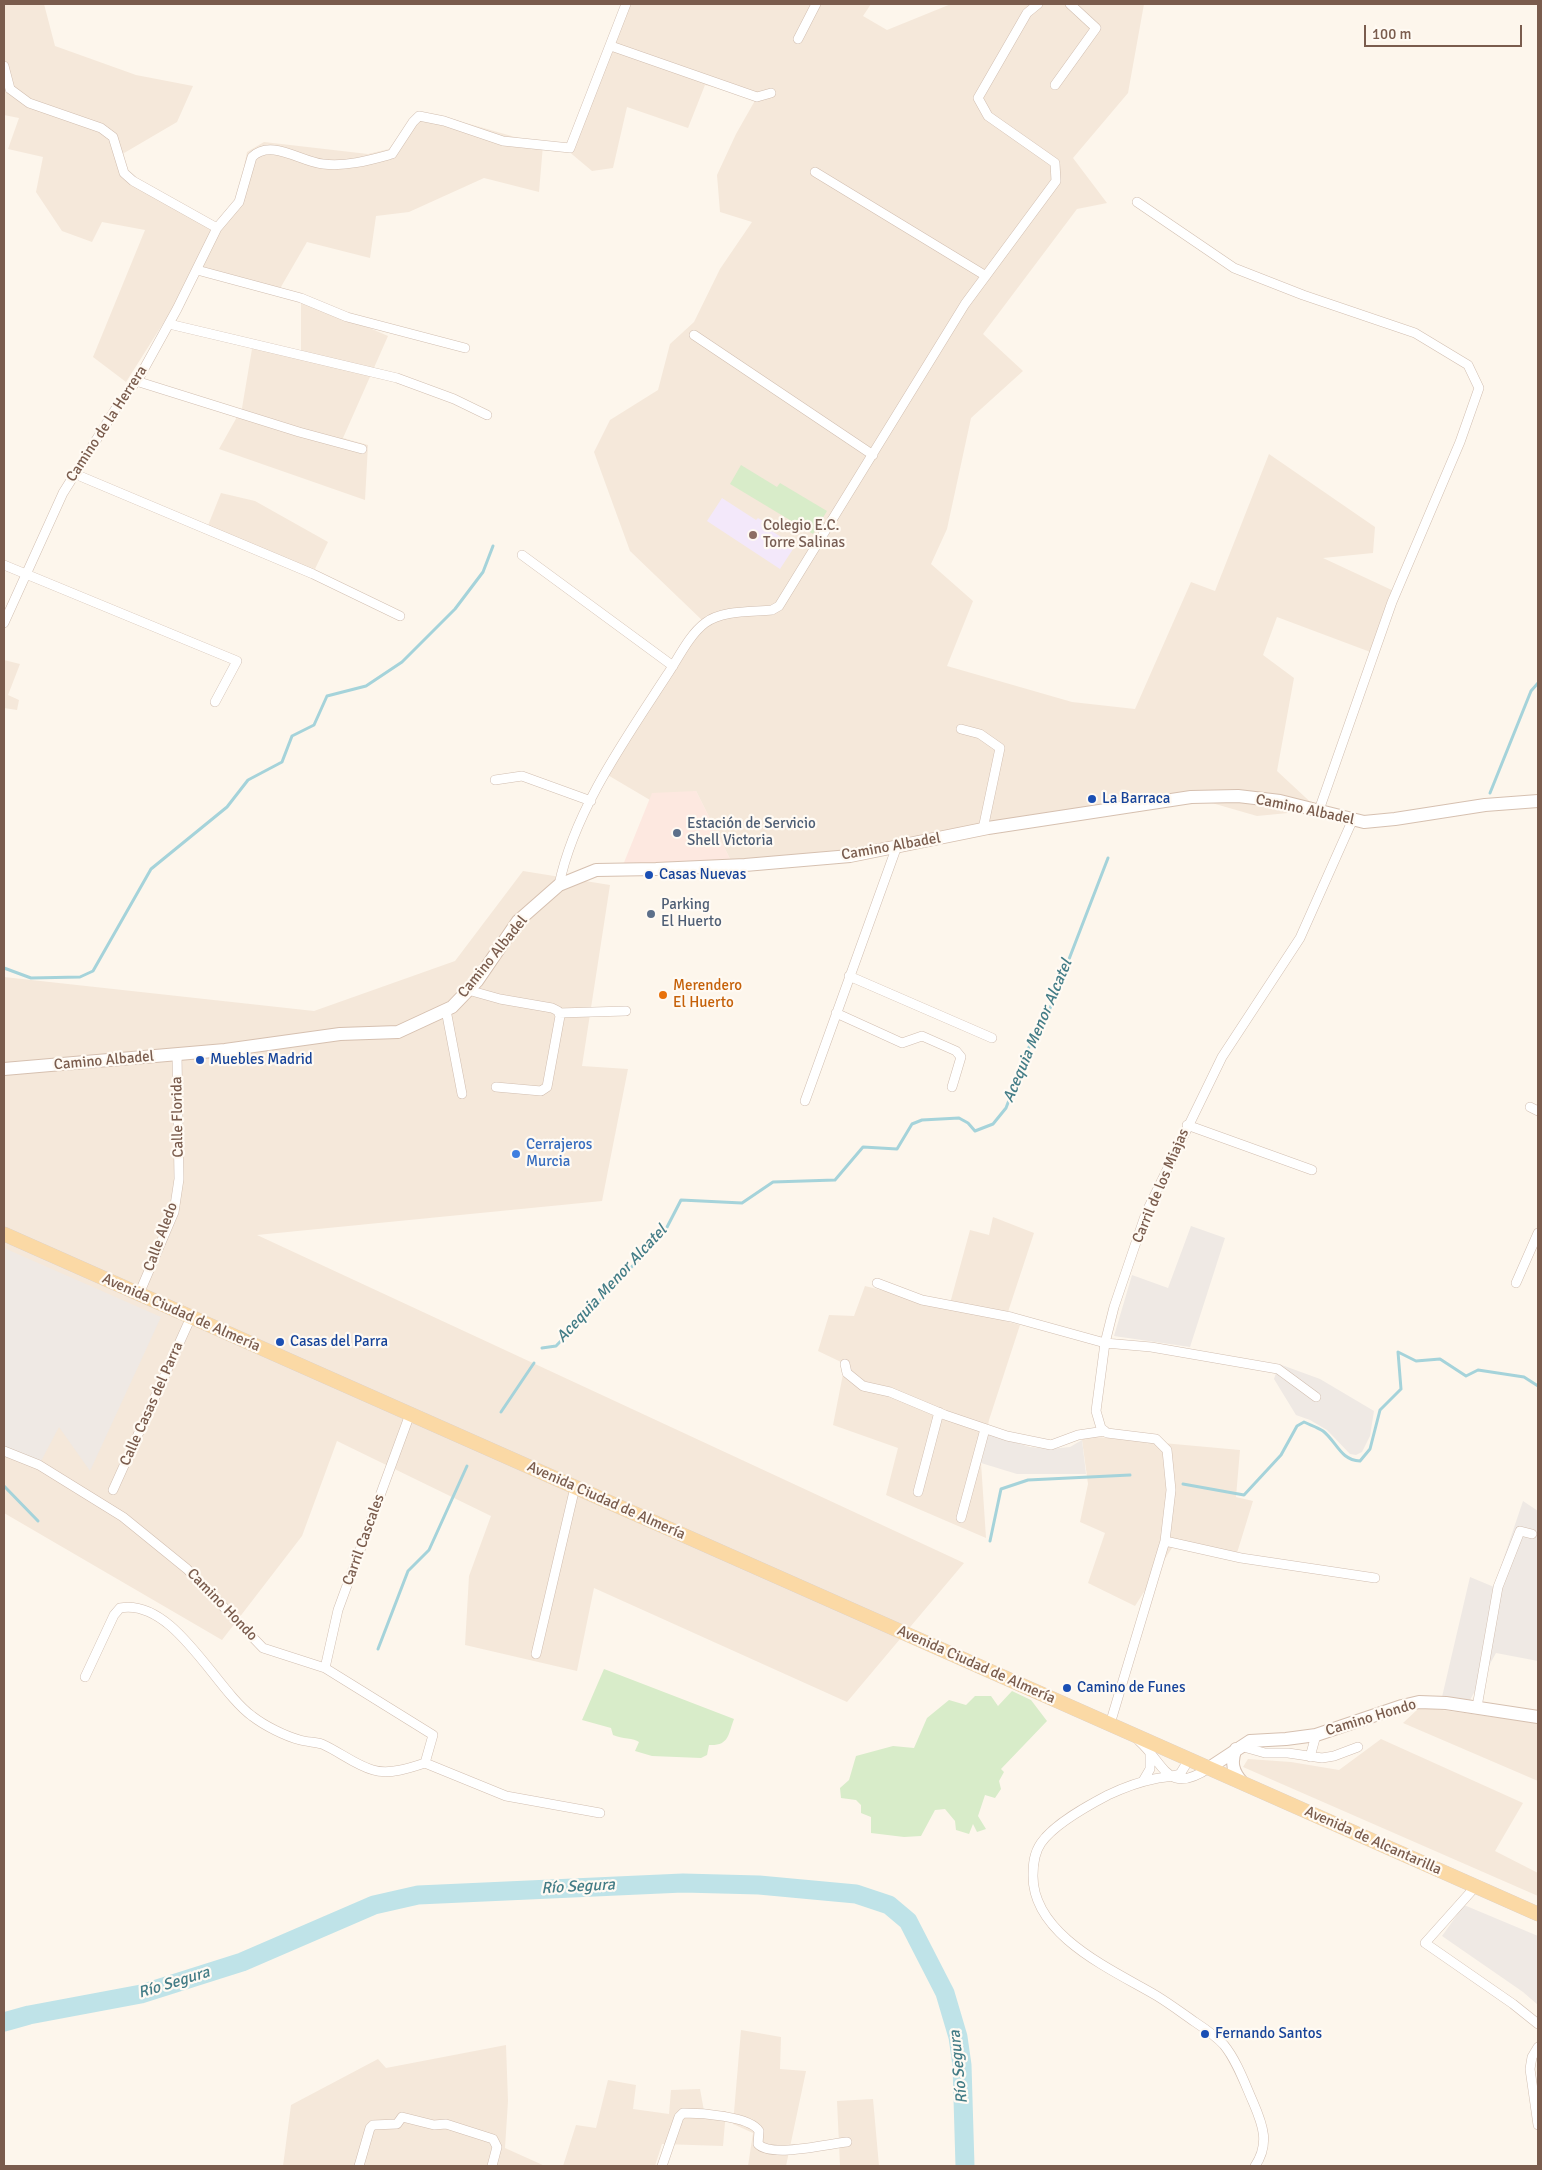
<!DOCTYPE html>
<html>
<head>
<meta charset="utf-8">
<style>
  body { margin:0 }
  #map { position:relative; width:1542px; height:2170px; overflow:hidden; background:#fdf6ec; font-family:Signika,sans-serif }
  canvas { display:block }
  .frame { position:absolute; inset:0; border:5px solid #7a5c4d; pointer-events:none }
  .scale { position:absolute; left:1364px; top:25px; width:158px; height:22px; box-sizing:border-box; border:2px solid #7a5c4d; border-top:0; padding-left:6px; font-size:15px; line-height:18px; white-space:nowrap; color:#7a5c4d; -webkit-text-stroke:4px #fffaf3; paint-order:stroke }
</style>
</head>
<body>
<div id="map">
<canvas width="1542" height="2170"></canvas>
<div class="frame"></div>
<div class="scale">100 m</div>
</div>
<script>
const ctx = document.querySelector('canvas').getContext('2d');
ctx.lineJoin = 'round';
function paint(path, color) { ctx.fillStyle = color; ctx.fill(path, 'evenodd'); }
function stroke(path, color, width, dash) { ctx.strokeStyle = color; ctx.lineWidth = width; ctx.lineCap = dash ? 'butt' : 'round'; ctx.setLineDash(dash || []); ctx.stroke(path); }
function write(font, color, halo, rows, align = 'center') {
  ctx.font = font + ' Signika,sans-serif'; ctx.lineWidth = 4.5; ctx.setLineDash([]); ctx.textBaseline = 'middle'; ctx.strokeStyle = halo; ctx.fillStyle = color; for (const [text, x, y, turn = 0] of rows) {
    ctx.save(); ctx.translate(x, y); ctx.rotate((+turn || 0) * Math.PI / 180); ctx.textAlign = isNaN(turn) ? turn : align; if (halo) ctx.strokeText(text, 0, 0); ctx.fillText(text, 0, 0); ctx.restore();
  }
}
paint(new Path2D(`
  M4,4h40l11,42 81,29 57,11 -16,36 -58,34 14,25 84,47 20,-28 10,-48 17,-10 104,12 21,-5 26,-34 30,2 98,28 -4,47 -55,-14 -75,34 -33,4 -6,42 -63,-16 -29,50 -81,-22 -71,112 -33,-25 52,-127 -43,-8 -10,20 -30,-11 -26,-39 7,-35 -35,-8 11,-31 -15,-3z
  M624,4h247l-8,12 24,14 64,-26h193l-16,89 -55,65 34,45 -30,6 -94,125 40,37 -52,47 -24,111 -16,35 42,37 -26,65 125,36 63,7 56,-127 24,9 54,-137 106,73 -2,26 -50,5 73,34 -23,61 -96,-36 -14,38 31,23 -17,93 42,39 -62,6 -66,-19 -333,57 -125,11 -37,-74 -46,9 -44,-26 99,-151 -75,-72 -36,-99 16,-32 48,-30 12,-46 24,-22 26,-53 32,-47 -32,-10 -3,-37 19,-41 21,-37 -52,-12 -17,43 -61,-21 -14,61 -21,3 -25,-21z
  M301,298l87,38 -45,102 25,7 -3,55 -146,-51 23,-41 11,-65 48,12z
  M221,493l34,8 73,41 -14,29 -107,-43z
  M4,660l16,4 -12,31 11,5 -2,10 -13,-2z
  M523,871l87,14 -28,181 46,3 -26,132 -345,34 707,328 -117,139 -253,-114 -17,83 -112,-26 4,-69 22,-60 -154,-75 -35,95 -80,104 -218,-127v-536l310,34 141,-50z
  M993,1217l41,16 -29,88 15,4 -31,95 -8,43 5,75 -100,-43 12,-47 -65,-23 10,-51 -2,-12 -23,-11 11,-36 25,1 11,-30 84,21 21,-77 19,5z
  M1086,1436l154,14 -4,47 17,4 -16,52 -60,-13 -42,66 -47,-23 17,-50 -25,-11 8,-38 -6,-44z
  M1420,1707l118,16v58l-135,-58z
  M1381,1739l142,64 -28,48 43,22v23l-295,-129 5,-8 43,3 48,8z
  M741,2030l40,7 -1,32 26,2 -20,95h-38l5,-33 -20,-9z
  M506,2045l2,56 -3,47 40,18h-262l8,-61 87,-46 8,9z
  M608,2080l28,5 -3,24 36,5 2,-24 29,-1 4,22h22l-3,35 -61,-2 -7,22h-92l13,-41 20,3z
  M873,2099l6,67h-39l-3,-65z`), '#f5e8da');
paint(new Path2D(`
  M696,791l37,74 -112,5 31,-77z`), '#fde8e0');
paint(new Path2D(`
  M1191,1226l34,12 -35,109 -76,-11 18,-61 36,13z
  M4,1248l157,69 -71,154 -31,-44 -20,38 -35,-14z
  M1279,1364l41,15 54,32 -4,25 -8,16 -6,3 -6,-1 -23,-24 -17,-10 -14,-5 -22,-36z
  M988,1434l42,13 20,2 20,-2 12,-7 4,34h-69l-36,-11z
  M1523,1501l15,10v150l-42,-8 -26,47 -28,-3 28,-120 24,10z
  M1464,1905l74,31v69l-15,-13 -81,-56z`), '#efe9e4');
paint(new Path2D(`
  M722,498l34,22 2,-2 5,3 -2,3 34,22 -15,23 -73,-48z`), '#f3e8fa');
paint(new Path2D(`
  M741,465l36,22 3,-4 47,28 -14,23 -83,-50z
  M604,1669l130,50c-6,16 -5,27 -25,26l-2,10 -6,3 -49,-2 -17,-5 4,-9c-5,-4 -17,-3 -26,-7l-2,-7 -29,-8z
  M1012,1691l19,9 16,21 -46,48 3,3 -5,9 2,8 -6,9 -10,-3 -7,21 8,13 -9,3 -4,-8 -4,10 -13,-4 -1,-9 -10,-12 -10,1 -14,26 -17,1 -33,-4v-16l-10,-4v-8l-5,-5 -15,-2 -1,-10 9,-8 7,-24 37,-10 21,2 13,-30 22,-18 17,5 9,-9h16l7,10z`), '#d8ecc9');
stroke(new Path2D(`
  M1490,793l41,-102 7,-8
  M4,968l27,10 49,-1 13,-6 58,-102 76,-62 21,-27 34,-18 10,-26 22,-11 13,-29 39,-10 36,-24 53,-53 28,-37 10,-26
  M542,1348l14,-2 108,-113 17,-33 61,3 31,-21 62,-2 28,-33 34,2 15,-25 10,-4 37,-2 9,5 7,8 18,-7 13,-16 31,-82 12,-15 59,-153
  M501,1412l33,-49
  M1183,1484l61,11 37,-40 16,-29 7,-4c6,3 13,5 19,9 14,11 17,29 37,30l10,-12 10,-39 21,-21 -3,-37 18,9 24,-2 26,17 12,-6 46,7 14,9
  M4,1486l34,35
  M990,1541l11,-52 27,-9 102,-5
  M378,1649l30,-78 21,-21 38,-84`), '#a5d3da', 3);
stroke(new Path2D(`
  M4,2022l25,-7 112,-21 101,-32 132,-57 44,-10 265,-12 76,2 97,9 33,11 19,16 37,72 13,44 4,28 3,101`), '#bfe3e8', 19);
const street = new Path2D(`
  M798,39l18,-35
  M611,46l146,51 14,-4
  M4,66l6,23 19,14 72,25 12,9 11,36 9,8 84,47
  M1055,85l41,-57 -26,-24
  M815,172l171,104
  M1137,202l97,66 69,27 112,38 53,32 11,23 -19,54 -68,160 -73,208
  M197,270l104,28 46,19 118,31
  M169,324l228,54 57,21 33,16
  M694,335l179,120
  M136,381l163,51 63,17
  M75,474l238,100 87,42
  M522,555l151,111
  M4,565l233,96 -22,41
  M4,623l59,-130 52,-83 25,-34 37,-67 40,-81 22,-26 13,-45c19,-19 49,5 71,7 23,3 47,-4 69,-10l21,-32 6,-6 25,5 59,20 67,7 56,-144
  M961,729l19,5 20,14 -17,81
  M495,780l27,-4 69,25
  M559,885c15,-74 67,-147 108,-210 11,-16 22,-40 38,-52 17,-13 46,-11 67,-13l7,-4 186,-302 91,-123 -1,-18 -67,-47 -10,-18 49,-85 11,-9
  M849,976l143,62
  M468,990l32,9 52,9 6,3 2,5 -13,71 -6,4 -45,-4
  M446,1010l16,84
  M559,1013l67,-2
  M836,1013l66,30 20,-7 34,15 5,6 -9,30
  M805,1101l92,-255
  M1530,1107l8,4
  M1187,1125l125,45
  M877,1283l45,17 89,17 94,26 46,4 127,22 38,28
  M1516,1283l22,-50
  M139,1294l35,-82 5,-33 -2,-124
  M845,1364l2,9 16,13 27,6 55,23 62,21 44,9 27,-10 27,-4
  M4,1451l35,14 84,52 64,52 76,79 62,20 108,67 -8,28 81,33 94,17
  M113,1490l78,-173
  M918,1492l21,-80
  M961,1518l24,-89
  M1165,1541l76,17 134,20
  M536,1654l39,-167
  M325,1668l13,-58 72,-196
  M85,1677l29,-62 6,-7c54,-10 95,81 132,108 13,10 33,20 48,24 7,2 15,2 22,4 18,8 33,21 51,26 16,5 37,-2 52,-7
  M1477,1707l21,-120 22,-56 12,3
  M1110,1724l55,-183 6,-51 -4,-40 -11,-11 -49,-6 -6,-5 -5,-17 9,-68 9,-36 32,-94 76,-156 78,-119 53,-119
  M1139,1741c26,23 28,55 70,27
  M1240,1746l25,7h23l34,5 12,-2 24,-9
  M1185,1757v9l-5,8c-8,3 -17,3 -26,5 -16,3 -31,9 -46,16 -21,11 -54,29 -67,48 -7,10 -8,21 -8,33 0,60 80,94 124,120 13,8 25,17 38,26 9,6 21,14 29,23 13,16 21,39 29,57 10,23 17,42 2,64
  M1310,1757l6,-22
  M1143,1781l7,-12v-15
  M1476,1886l-51,57 88,61 25,20
  M1538,2047l-6,10 -2,12 8,56
  M359,2166l11,-38 3,-3 24,-1 5,-7 32,8 12,-1 47,15 4,8 -5,19
  M662,2166l17,-49 4,-4c17,0 67,3 76,18l-1,13c13,14 70,0 89,-2`);
const secondary = new Path2D(`
  M4,1069l221,-19 115,-16 58,-2 54,-25 25,-26 41,-60 41,-36 37,-15 60,-1 89,-4 105,-9 138,-28 203,-31 47,-1 42,5 84,21 31,-3 90,-14 53,-4
  M1236,1749c-6,13 -3,23 6,33
  M1209,1768l41,-27 36,-2 30,-4 86,-29 17,-4 27,1 92,14`);
const primary = new Path2D(`
  M4,1234l1534,680`);
stroke(street, '#d1beb0', 10);
stroke(secondary, '#d6c0b0', 14);
stroke(primary, '#dad1cd', 15);
stroke(street, '#fff', 9);
stroke(secondary, '#fff', 12);
stroke(primary, '#fbd9a5', 14);
for (const [x, y, r, color] of [
  [753,535,5,"#8d6e63"],
  [1092,799,5,"#1a4fb4"],
  [677,833,5,"#5c6f8a"],
  [649,875,5,"#1a4fb4"],
  [651,914,5,"#5c6f8a"],
  [663,995,5,"#e8710a"],
  [200,1060,5,"#1a4fb4"],
  [516,1154,5,"#3f7fe0"],
  [280,1342,5,"#1a4fb4"],
  [1067,1688,5,"#1a4fb4"],
  [1205,2034,5,"#1a4fb4"]
]) { const dot = new Path2D(); dot.arc(x, y, r, 0, 2 * Math.PI); ctx.fillStyle = color; ctx.fill(dot); stroke(dot, '#fffaf3', 2); }
write('15px', '#7a5c4d', '#fffaf3', [
  ["Camino de la Herrera",107,424,-57],
  ["Camino Albadel",1305,810,12],
  ["Camino Albadel",891,847,-10],
  ["Camino Albadel",493,957,-51],
  ["Camino Albadel",104,1061,-5],
  ["Calle Florida",178,1117,-91],
  ["Carril de los Miajas",1161,1186,-67],
  ["Calle Aledo",161,1237,-70],
  ["Avenida Ciudad de Almería",181,1313,24],
  ["Calle Casas del Parra",152,1404,-66],
  ["Avenida Ciudad de Almería",606,1501,24],
  ["Carril Cascales",364,1540,-70],
  ["Camino Hondo",222,1605,46],
  ["Avenida Ciudad de Almería",976,1665,24],
  ["Camino Hondo",1371,1718,-17],
  ["Avenida de Alcantarilla",1373,1841,24]
]);
write('15px', '#785e54', '#fffaf3', [
  ["Colegio E.C.",763,526],
  ["Torre Salinas",763,543]
], 'left');
write('15px', '#164399', '#fffaf3', [
  ["La Barraca",1102,799],
  ["Casas Nuevas",659,875],
  ["Muebles Madrid",210,1060],
  ["Casas del Parra",290,1342],
  ["Camino de Funes",1077,1688],
  ["Fernando Santos",1215,2034]
], 'left');
write('15px', '#4e5e75', '#fffaf3', [
  ["Estación de Servicio",687,824],
  ["Shell Victoria",687,841],
  ["Parking",661,905],
  ["El Huerto",661,922]
], 'left');
write('15px', '#c56008', '#fffaf3', [
  ["Merendero",673,986],
  ["El Huerto",673,1003]
], 'left');
write('15px', '#366cbe', '#fffaf3', [
  ["Cerrajeros",526,1145],
  ["Murcia",526,1162]
], 'left');
write('italic 16px', '#437c86', '#fffaf3', [
  ["Acequia Menor Alcatel",1038,1031,-67],
  ["Acequia Menor Alcatel",612,1284,-47],
  ["Río Segura",578,1887,-3],
  ["Río Segura",174,1983,-17],
  ["Río Segura",959,2067,-96]
]);
</script>
</body>
</html>
